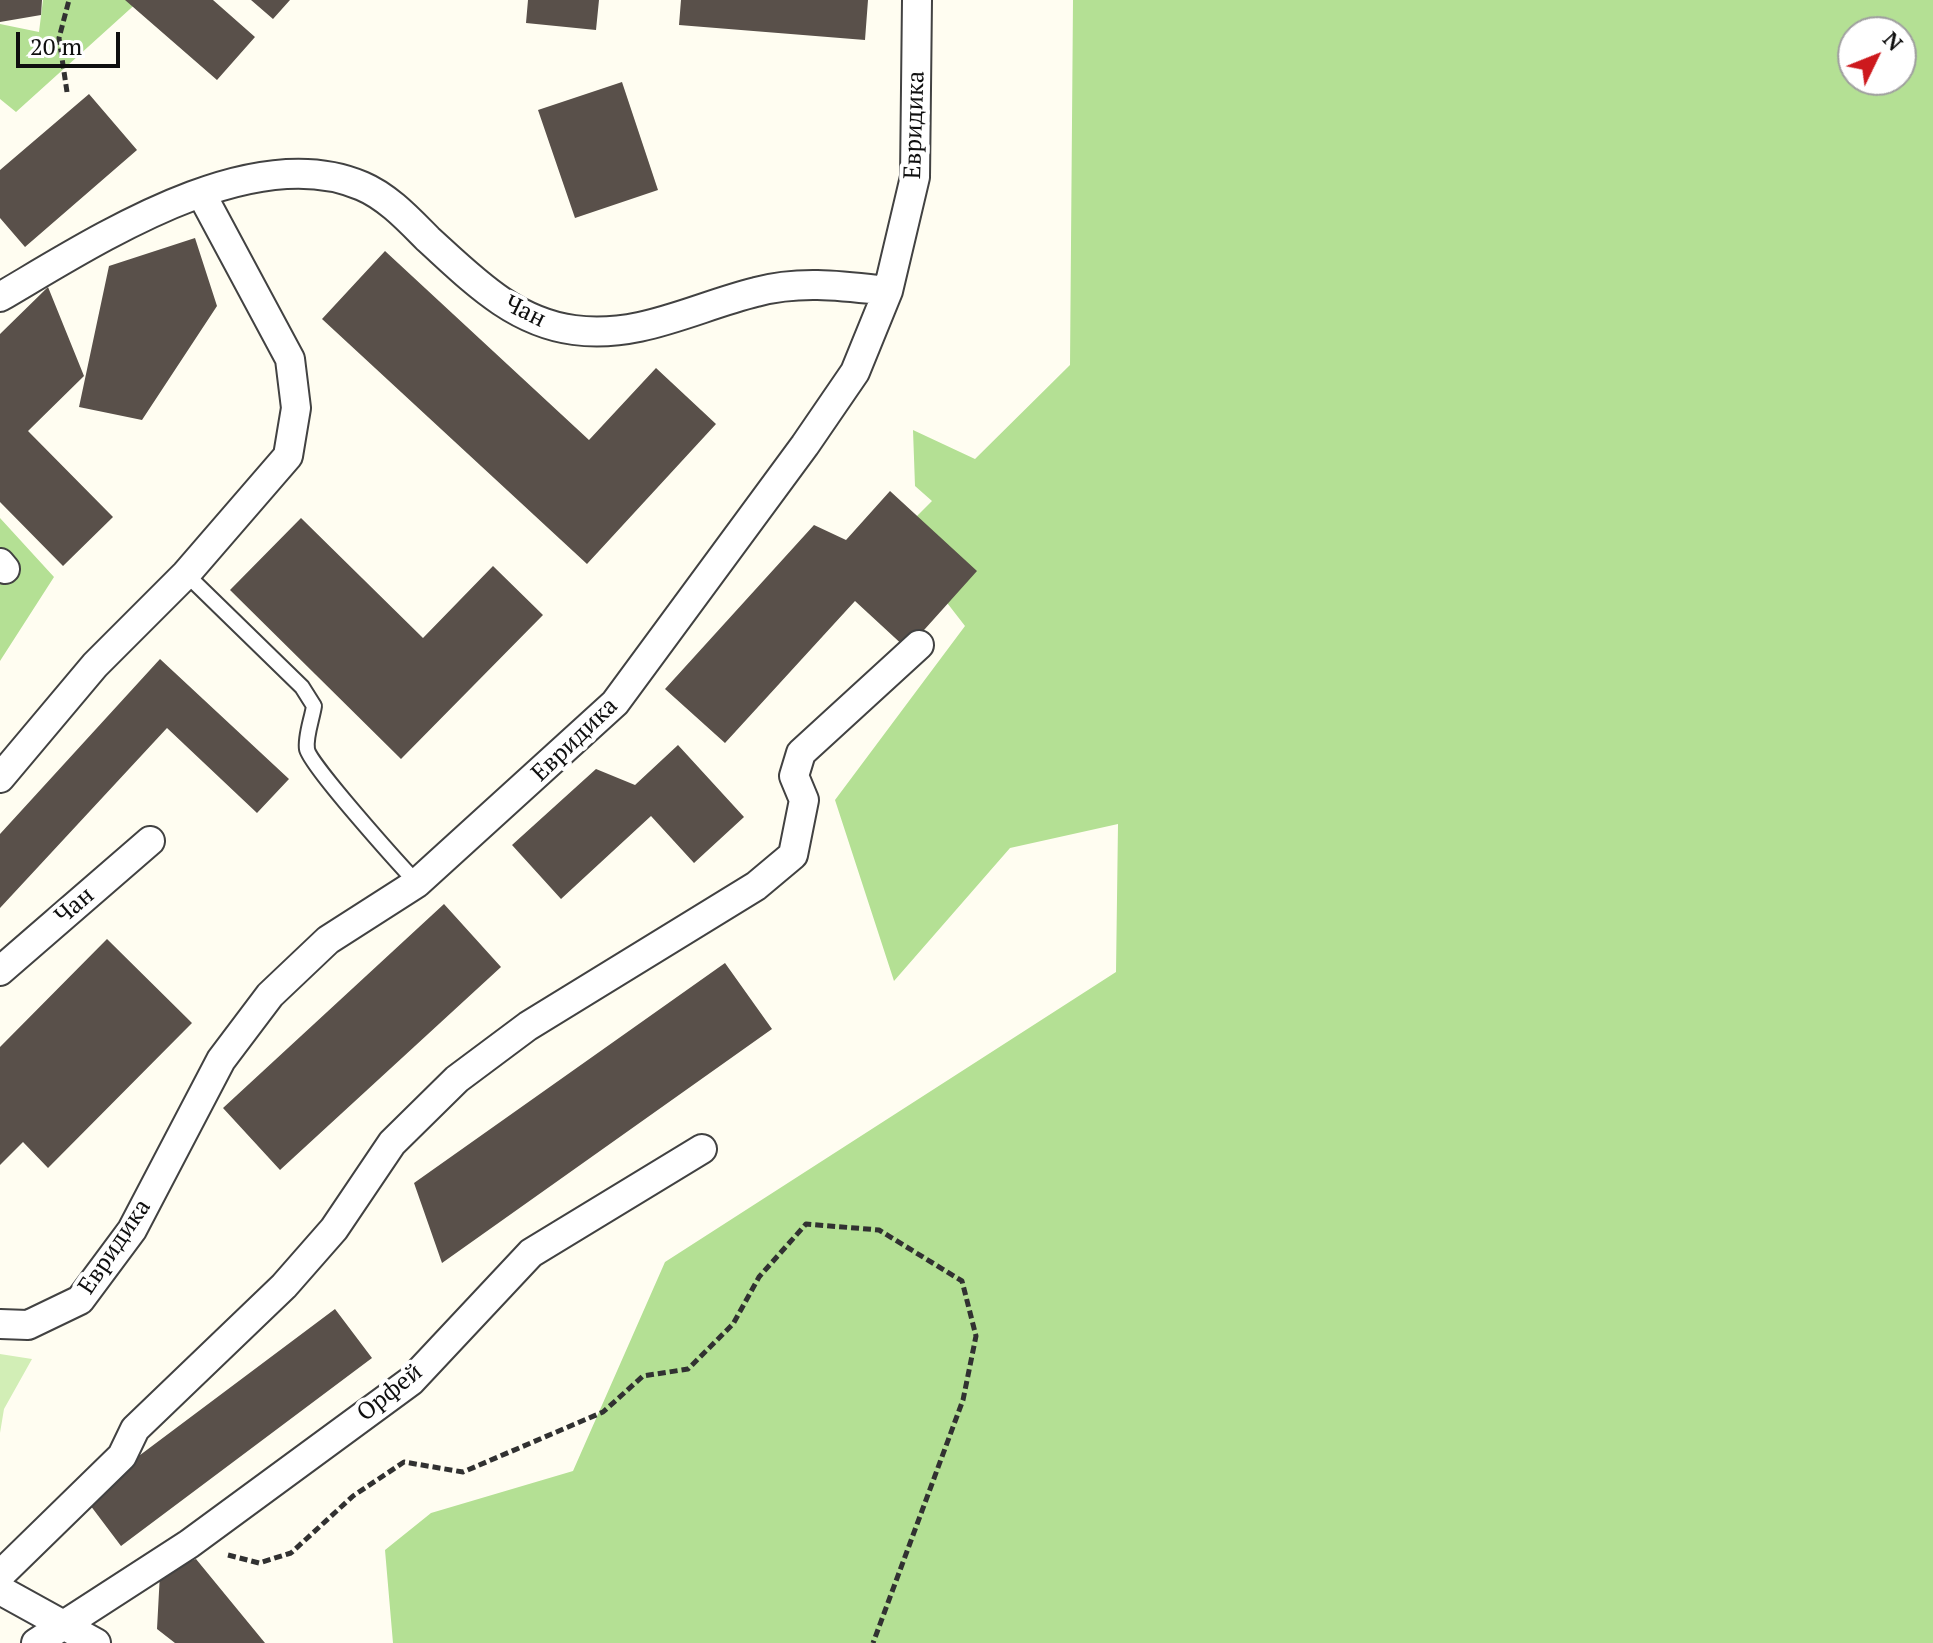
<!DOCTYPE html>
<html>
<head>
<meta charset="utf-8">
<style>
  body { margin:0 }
  #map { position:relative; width:1933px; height:1643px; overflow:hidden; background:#fffdf1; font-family:"PT Serif",serif }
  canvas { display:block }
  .north { position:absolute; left:1837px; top:16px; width:80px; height:80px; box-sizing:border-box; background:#fff; border:2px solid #9f9f9f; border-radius:50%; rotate:47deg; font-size:22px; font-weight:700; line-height:32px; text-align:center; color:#0f0f0f }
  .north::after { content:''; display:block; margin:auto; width:28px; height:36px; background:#cd191d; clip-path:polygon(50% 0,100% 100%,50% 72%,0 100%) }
  .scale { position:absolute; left:16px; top:32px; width:104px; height:36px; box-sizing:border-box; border:4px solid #0f0f0f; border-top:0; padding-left:10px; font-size:24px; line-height:28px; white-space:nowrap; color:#0f0f0f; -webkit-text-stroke:6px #fff; paint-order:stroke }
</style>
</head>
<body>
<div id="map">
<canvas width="1933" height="1643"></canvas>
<div class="north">N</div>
<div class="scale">20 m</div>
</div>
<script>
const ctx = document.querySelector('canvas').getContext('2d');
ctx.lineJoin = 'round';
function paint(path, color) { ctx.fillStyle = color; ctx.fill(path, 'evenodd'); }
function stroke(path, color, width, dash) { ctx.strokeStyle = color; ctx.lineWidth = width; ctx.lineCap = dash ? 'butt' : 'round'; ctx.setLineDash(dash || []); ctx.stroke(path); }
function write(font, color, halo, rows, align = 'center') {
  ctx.font = font + ' "PT Serif",serif'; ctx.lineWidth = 8; ctx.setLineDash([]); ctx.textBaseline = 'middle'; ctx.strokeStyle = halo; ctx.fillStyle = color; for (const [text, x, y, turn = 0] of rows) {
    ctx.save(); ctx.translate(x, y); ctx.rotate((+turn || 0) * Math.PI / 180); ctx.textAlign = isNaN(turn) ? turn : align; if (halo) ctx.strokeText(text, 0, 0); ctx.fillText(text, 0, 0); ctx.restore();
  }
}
paint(new Path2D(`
  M0,1354l32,5 -28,50 -4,24z`), '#d2eeb6');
paint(new Path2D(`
  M43,0h97l-124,112 -16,-13v-75l39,8z
  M1073,0h860v1643h-1540l-8,-93 46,-37 142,-42 92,-209 451,-290 2,-148 -108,24 -116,133 -59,-181 130,-174 -69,-89 36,-36 -17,-15 -2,-56 62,29 95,-94zM1853,32h48v48h-48z
  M0,518l54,59 -54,84z`), '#b4e094');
paint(new Path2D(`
  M0,0h42l-1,15 -41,7z
  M125,0h88l42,37 -38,43z
  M251,0h39l-17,19z
  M528,0h71l-3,30 -70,-7z
  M681,0h187l-3,40 -186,-15z
  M622,82l36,108 -83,28 -37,-108z
  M89,94l48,56 -112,97 -25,-29v-48z
  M195,238l22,68 -75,114 -63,-13 30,-141z
  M385,251l204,189 67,-72 60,56 -129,140 -265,-245z
  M48,287l36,89 -56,55 85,86 -50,49 -63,-64v-168z
  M890,491l87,80 -70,78 -52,-48 -130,142 -60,-54 149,-164 32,15z
  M301,518l122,120 70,-72 50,49 -142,144 -171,-169z
  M160,659l129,120 -32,34 -90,-85 -167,180v-74z
  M678,745l66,72 -50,46 -43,-47 -90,83 -49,-54 84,-76 39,16z
  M444,904l57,63 -221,203 -57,-62z
  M107,939l85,84 -144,145 -25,-26 -23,23v-118z
  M725,963l47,66 -330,234 -28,-80z
  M335,1309l37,49 -251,188 -37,-49z
  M196,1559l69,84h-90l-18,-14 3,-56z`), '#59504a');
const service = new Path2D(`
  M186,574l116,113 12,19c-2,13 -9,31 -7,43 2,15 93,116 110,134`);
const minor = new Path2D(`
  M0,297c96,-56 251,-159 362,-111 26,11 47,34 66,53 44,40 85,83 146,91 65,9 121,-23 182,-38 44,-12 87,-6 132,-1
  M0,563l5,6
  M0,778l95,-113 91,-91 102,-118 8,-48 -6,-49 -88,-164
  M0,971l150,-130
  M0,1324l28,1 52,-25 52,-70 89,-170 49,-65 58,-55 89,-57 198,-180 190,-258 50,-73 33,-81 27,-114 2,-177
  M0,1575l122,-119 13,-27 149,-143 50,-57 58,-86 65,-64 71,-53 228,-140 37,-31 11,-55 -10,-24 7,-23 118,-108
  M0,1590l96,53
  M36,1643l153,-99 222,-163 120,-128 171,-104`);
stroke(service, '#424242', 18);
stroke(minor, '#424242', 32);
stroke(new Path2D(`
  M67,92l-8,-54 10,-38
  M228,1555l31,8 32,-10 62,-57 51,-34 59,10 140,-60 40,-36 45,-7 45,-45 26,-47 47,-53 73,6 83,51 14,55 -13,64 -90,243`), '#313131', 5, [8, 4]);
stroke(service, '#fff', 14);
stroke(minor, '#fff', 28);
write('24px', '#0f0f0f', '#fff', [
  ["Евридика",915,125,-88],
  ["Чан",525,312,26],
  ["Евридика",575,740,-44],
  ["Чан",75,906,-41],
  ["Евридика",115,1247,-56],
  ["Орфей",390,1393,-39]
]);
</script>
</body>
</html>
